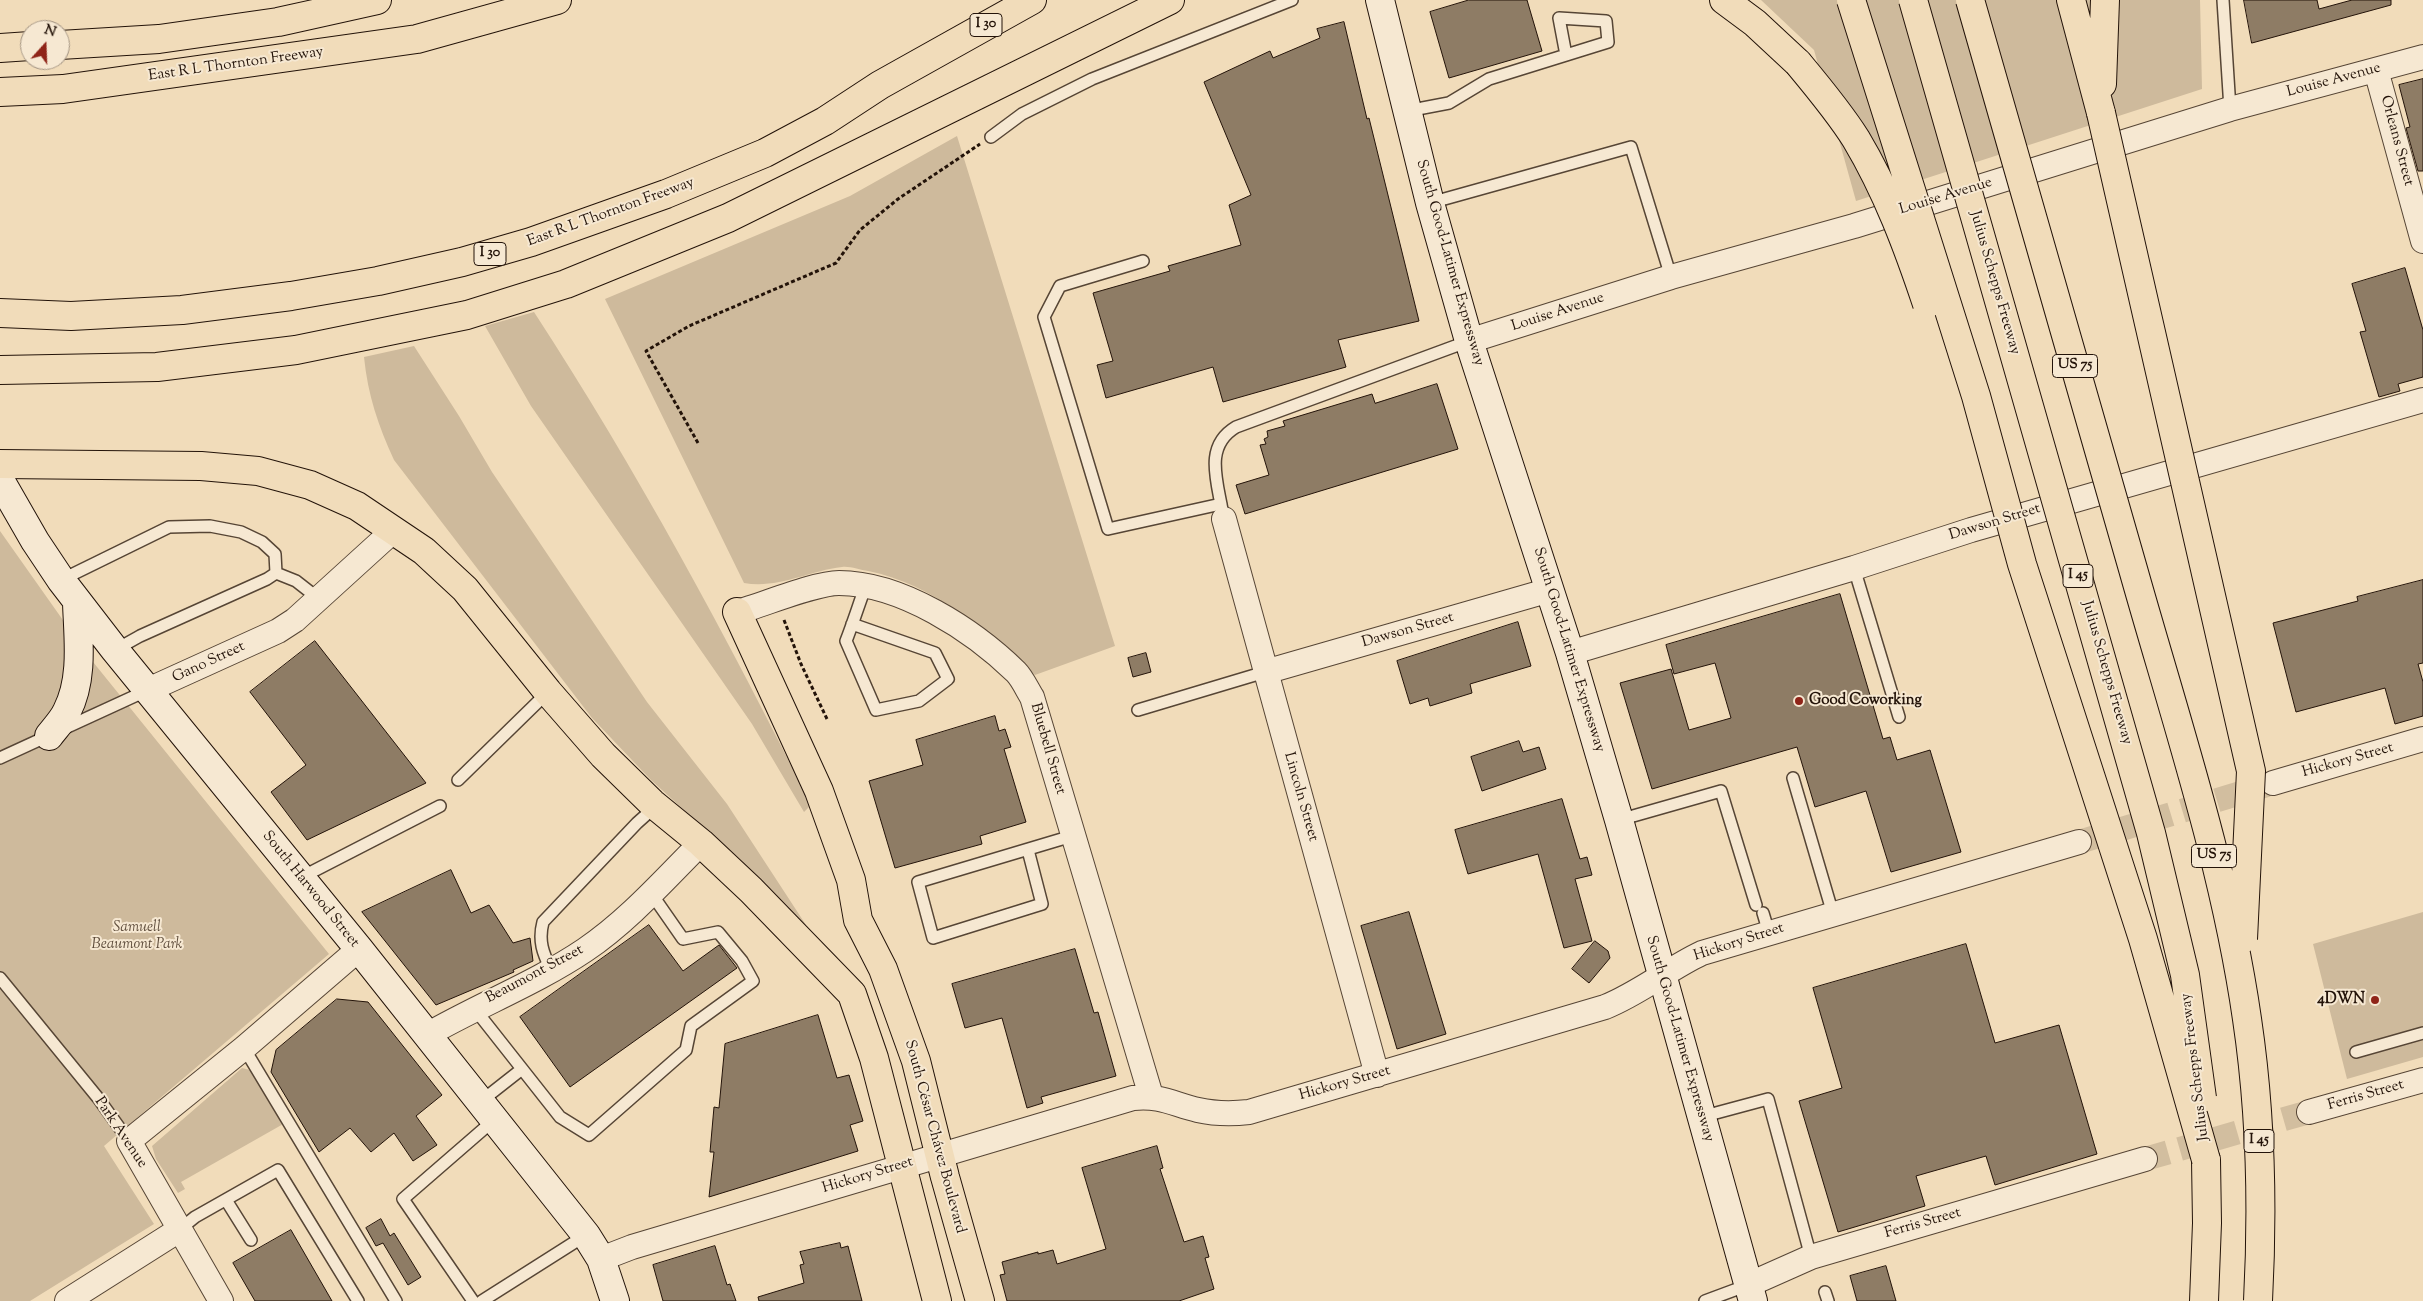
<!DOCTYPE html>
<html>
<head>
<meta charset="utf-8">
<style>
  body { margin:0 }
  #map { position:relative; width:2423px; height:1301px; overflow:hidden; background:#f1dcba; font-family:"Sorts Mill Goudy",serif }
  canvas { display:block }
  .north { position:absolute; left:20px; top:20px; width:50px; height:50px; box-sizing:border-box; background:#f6e8d2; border:1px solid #a29382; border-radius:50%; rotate:20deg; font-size:14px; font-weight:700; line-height:20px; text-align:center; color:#231309 }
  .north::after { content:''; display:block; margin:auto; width:18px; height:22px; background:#8f2418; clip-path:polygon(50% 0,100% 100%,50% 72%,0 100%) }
</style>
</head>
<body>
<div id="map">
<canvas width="2423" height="1301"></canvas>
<div class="north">N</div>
</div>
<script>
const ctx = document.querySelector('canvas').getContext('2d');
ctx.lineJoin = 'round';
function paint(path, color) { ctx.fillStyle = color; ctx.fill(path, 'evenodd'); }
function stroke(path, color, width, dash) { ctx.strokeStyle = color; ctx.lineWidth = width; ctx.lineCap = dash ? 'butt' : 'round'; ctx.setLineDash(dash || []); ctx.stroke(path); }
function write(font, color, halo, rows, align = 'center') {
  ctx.font = font + ' "Sorts Mill Goudy",serif'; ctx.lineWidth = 4; ctx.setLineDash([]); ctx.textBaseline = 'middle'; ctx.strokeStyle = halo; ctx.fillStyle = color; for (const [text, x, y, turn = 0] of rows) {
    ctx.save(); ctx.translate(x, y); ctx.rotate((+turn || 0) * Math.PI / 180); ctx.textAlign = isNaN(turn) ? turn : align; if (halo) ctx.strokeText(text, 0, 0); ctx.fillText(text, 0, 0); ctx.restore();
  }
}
paint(new Path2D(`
  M1761,0h439l2,89 -346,112 -42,-151z
  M957,136l158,510 -80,29c-50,-44 -101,-91 -167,-104 -8,-1 -18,-5 -26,-4 -34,4 -64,22 -98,16l-139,-284 245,-103z
  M534,312c103,158 193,325 277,493l-7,7 -52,-88 -221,-318 -46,-80z
  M414,346l45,70 33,56 155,230 80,102 79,121 -3,4 -50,-56 -102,-93 -59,-62 -198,-258c-16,-35 -26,-64 -30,-103z
  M0,531l89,126 240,297 -225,192 50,78 -124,77h-30z
  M2423,912v145l-76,22 -34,-135z
  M242,1068l12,3 31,52 -104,59 4,7 -7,4 -22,-34 -4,-13z`), '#ceba9c');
const building = new Path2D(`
  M1469,0h58l15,51 -93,27 -19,-66z
  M2244,0h73l2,9 33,-9h39v5l-139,38z
  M1344,22l23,97 2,-1 50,203 -81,19 8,27 -123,35 -10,-35 -107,31 -9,-33 16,-4 -20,-68 77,-22 -2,-5 73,-21 -12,-40 22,-10 -47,-113 66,-31 3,7 47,-20 -3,-9z
  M2423,79v92h-5l-12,-43 4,-1 -11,-42z
  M2405,268l18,62v47l-25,7 2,7 -21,6 -19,-65 6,-1 -14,-47z
  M1437,384l21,65 -213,65 -9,-29 33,-10 -9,-30 6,-1 -2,-5 4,-2 -1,-6 18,-5 -2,-5 89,-27 3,9z
  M2423,580v83l-5,1 5,18v34l-28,8 -10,-36 -89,24 -23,-89 85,-22 -1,-4z
  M1840,594l43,145 7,-2 7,23 33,-10 31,102 -70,20 -25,-81 -51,16 -18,-60 -145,42 -32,-106 51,-14 18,61 42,-12 -16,-55 -41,11 -8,-29z
  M1518,622l13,44 -61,18 2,9 -42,13 -2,-8 -18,6 -13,-43z
  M315,641l111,142 -119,57 -36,-48 35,-27 -56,-73z
  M1146,653l5,19 -18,5 -5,-19z
  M995,716l4,15 6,-2 6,18 -7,2 22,73 -46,14 2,8 -87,24 -26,-87 54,-16 -7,-25z
  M1519,741l4,11 16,-5 7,22 -64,22 -11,-34z
  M1562,799l18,60 7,-2 5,18 -17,4 17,62 -28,7 -26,-94 -70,20 -13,-44z
  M451,870l20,43 18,-8 24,38 17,-5 3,23 -20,9 1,2 -78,33 -74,-93z
  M1409,912l37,122 -49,15 -36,-123z
  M649,925l34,46 36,-26 18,23 -167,119 -50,-70z
  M1595,941l13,10 2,7 -21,25 -17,-14z
  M1966,944l29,99 64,-18 38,129 -102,31 -9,-29 -70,20 9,30 -87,26 -39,-131 43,-13 -29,-100z
  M1075,949l19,64 4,-1 18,64 -75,21 2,6 -16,5 -25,-90 -37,10 -13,-44z
  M337,999l31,3 74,93 -26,21 21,29 -24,16 -19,-28 -23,19 -21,-24 -31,24 -48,-80 5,-22z
  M818,1015l19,63 12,-3 14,46 -13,4 8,26 -149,46 5,-45h-4l4,-45 5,1 6,-64z
  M1157,1146l6,22 -3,1 24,73 19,-6 6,21 -4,1 9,31 -35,12h-172l-7,-26 5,-1 -3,-12 36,-10v2l15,-4 4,14 49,-15 -24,-81z
  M381,1219l9,17 4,-3 27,44 -13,8 -25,-42 -7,3 -10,-18z
  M291,1230l41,71h-77l-22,-38z
  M840,1243l1,5 7,-2 14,55h-103l-1,-4 46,-14 -4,-18 4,-1 -4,-12z
  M715,1246l12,39 3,-1 6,17h-73l-10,-36z
  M1886,1266l10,35h-39l-7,-25z`);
paint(building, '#8e7c65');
stroke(building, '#231309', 1);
stroke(new Path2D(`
  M2079,842l188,-57
  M2145,1159l164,-47`), '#d2be9f', 24, [24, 12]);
const service = new Path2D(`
  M2223,0l7,109
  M1407,111l42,-8 40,-24 119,-37 -2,-21 -47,-3 7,37
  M991,137l31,-23 70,-35 200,-79
  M1430,203l201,-56 40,130
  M1143,261l-83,25 -16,31 64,212 113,-25
  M1222,510c-5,-30 -18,-64 14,-83l233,-86
  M1854,568l45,149
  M276,573l20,8 23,18
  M61,580l108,-53 41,-1 31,6 21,10 13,12 1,19 -9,6 -127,57 -25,14
  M852,624l83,29 13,26 -29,22 -43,9 -30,-69c7,-18 13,-37 20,-56
  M1138,710l127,-38
  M0,758l148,-68
  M1793,778l40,136
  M458,780l90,-88
  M1619,820l102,-29 35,114
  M1028,850l14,54 -109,34 -15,-56 154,-46
  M300,878l140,-72
  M1763,913l6,20
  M551,970c-8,-17 -13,-29 -8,-48l94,-99 19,-17
  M0,978l98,120 31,43
  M474,1008l86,109 29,18 97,-85 5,-24 62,-45 -11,-20 -24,-29 -35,7 -32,-46
  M244,1048l152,253
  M2356,1052l67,-19
  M480,1102l42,-33
  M1701,1117l67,-18 43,158
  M226,1200l25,40
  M179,1230l16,-13 83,-47 80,131
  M1825,1292l3,9
  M473,1301l-70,-102 91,-79
  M482,1301l104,-66
  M1705,1301l43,-16`);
const minor = new Path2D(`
  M2376,70l47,171
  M1469,341l202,-64 183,-51 376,-117 193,-52
  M1224,519l153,556
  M737,612c26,-7 78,-29 102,-29 62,0 134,47 177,89 6,6 11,17 16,25l119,399
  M1570,653l284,-85 117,-38 452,-130
  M1265,672l285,-82
  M148,690l130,-59 17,-11 99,-90
  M2273,783l150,-44
  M427,1035c52,-30 109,-52 158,-85 43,-29 79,-70 116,-107
  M2309,1112l114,-32
  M601,1259l31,-12 501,-149c27,-3 40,6 65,12 18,4 33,4 51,2l356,-105c35,-14 63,-38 97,-54l377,-111
  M1748,1285l63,-28 334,-98
  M67,1301l112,-71
  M221,1301l-92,-160 115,-93 115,-99`);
const secondary = new Path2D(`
  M1380,0l50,203 39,138 101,312 49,167 134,481
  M0,480l35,61 26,39 54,70 244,299 227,286 15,24 14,42
  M49,736c6,-8 14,-16 18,-25 17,-33 11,-74 10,-109`);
const primary = new Path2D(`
  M0,464l201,2 57,5 52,14 47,21 67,45 41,38 83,103 55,63 49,48 49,40 50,47 101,104 22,64 63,243
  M737,612l82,179 32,89 7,40 25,49 33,92 29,116 35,124`);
const motorway = new Path2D(`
  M1724,0l31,23 43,40
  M2071,0l30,113
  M60,45l99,-6 119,-17 99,-22
  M0,48l30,-2
  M2102,84l3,-84
  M0,92l63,-3 354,-50 140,-39
  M0,313l71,3 111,-6 109,-14 87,-15 84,-19 69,-20 135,-48 99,-41 60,-32 55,-36 152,-85
  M0,370l157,-3 139,-17 171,-35 99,-31 162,-66 442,-218
  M2204,1301l3,-78 -1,-63`);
stroke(service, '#564535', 14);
stroke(minor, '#564535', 26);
stroke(secondary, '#231309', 30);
stroke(primary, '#231309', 30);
stroke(motorway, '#231309', 30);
stroke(new Path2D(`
  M698,443l-52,-92 43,-25 147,-63 24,-33 38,-31 82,-55
  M784,620l17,44 26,55`), '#231309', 3, [4, 2.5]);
stroke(service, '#f6e8d2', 11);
stroke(minor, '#f6e8d2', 24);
stroke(secondary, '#f6e8d2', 28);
stroke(primary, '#f1dcba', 28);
stroke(motorway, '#f1dcba', 28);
const motorwayBridge = new Path2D(`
  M1851,0l125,396 46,168 121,375 63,221
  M1913,0l238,833 34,142 17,123
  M1970,0c54,190 108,380 163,569 42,149 92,297 114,450 14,94 16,188 11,282
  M1798,63c20,24 41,49 58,76 31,52 52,108 71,165
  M2101,113l150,658 -8,168`);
stroke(motorwayBridge, '#231309', 30, []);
stroke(motorwayBridge, '#f1dcba', 28);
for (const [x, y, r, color] of [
  [1799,701,5,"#8f2418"],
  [2375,1000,5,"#8f2418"]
]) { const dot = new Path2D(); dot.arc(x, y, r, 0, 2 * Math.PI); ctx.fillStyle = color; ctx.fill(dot); stroke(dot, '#f6e8d2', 2); }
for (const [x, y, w] of [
  [986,25,32],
  [490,254,32],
  [2075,366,45],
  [2078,576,30],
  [2214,856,45],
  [2259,1141,30]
]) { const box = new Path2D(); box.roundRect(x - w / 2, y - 11.5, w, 23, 4); ctx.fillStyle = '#f6e8d2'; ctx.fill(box); stroke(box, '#231309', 1); }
write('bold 14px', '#231309', null, [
  ["I 30",986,25],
  ["I 30",490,254],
  ["US 75",2075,366],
  ["I 45",2078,576],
  ["US 75",2214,856],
  ["I 45",2259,1141]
]);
write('15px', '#231309', '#f6e8d2', [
  ["East R L Thornton Freeway",236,65,-8],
  ["Louise Avenue",2334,81,-15],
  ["Orleans Street",2396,141,75],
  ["Louise Avenue",1946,197,-17],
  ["East R L Thornton Freeway",611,213,-20],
  ["South Good-Latimer Expressway",1449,263,74],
  ["Julius Schepps Freeway",1994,283,74],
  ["Louise Avenue",1558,313,-18],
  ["Dawson Street",1995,523,-17],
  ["Dawson Street",1408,631,-16],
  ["South Good-Latimer Expressway",1568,650,73],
  ["Gano Street",209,663,-25],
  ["Julius Schepps Freeway",2106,673,74],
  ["Bluebell Street",1047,749,74],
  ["Hickory Street",2348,761,-16],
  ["Lincoln Street",1300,797,74],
  ["South Harwood Street",310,890,51],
  ["Hickory Street",1739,943,-18],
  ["Beaumont Street",535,975,-28],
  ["South Good-Latimer Expressway",1679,1039,74],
  ["Julius Schepps Freeway",2196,1067,-97],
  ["Hickory Street",1345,1084,-16],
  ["Ferris Street",2366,1096,-16],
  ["Park Avenue",120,1133,56],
  ["South César Chávez Boulevard",934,1137,75],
  ["Hickory Street",868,1176,-17],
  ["Ferris Street",1923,1224,-16]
]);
write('bold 15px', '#231309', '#f6e8d2', [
  ["Good Coworking",1809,701],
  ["4DWN",2365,1000,"right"]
], 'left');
write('italic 15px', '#5f4d3c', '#f6e8d2', [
  ["Samuell",137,928],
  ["Beaumont Park",137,945]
]);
</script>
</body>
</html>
